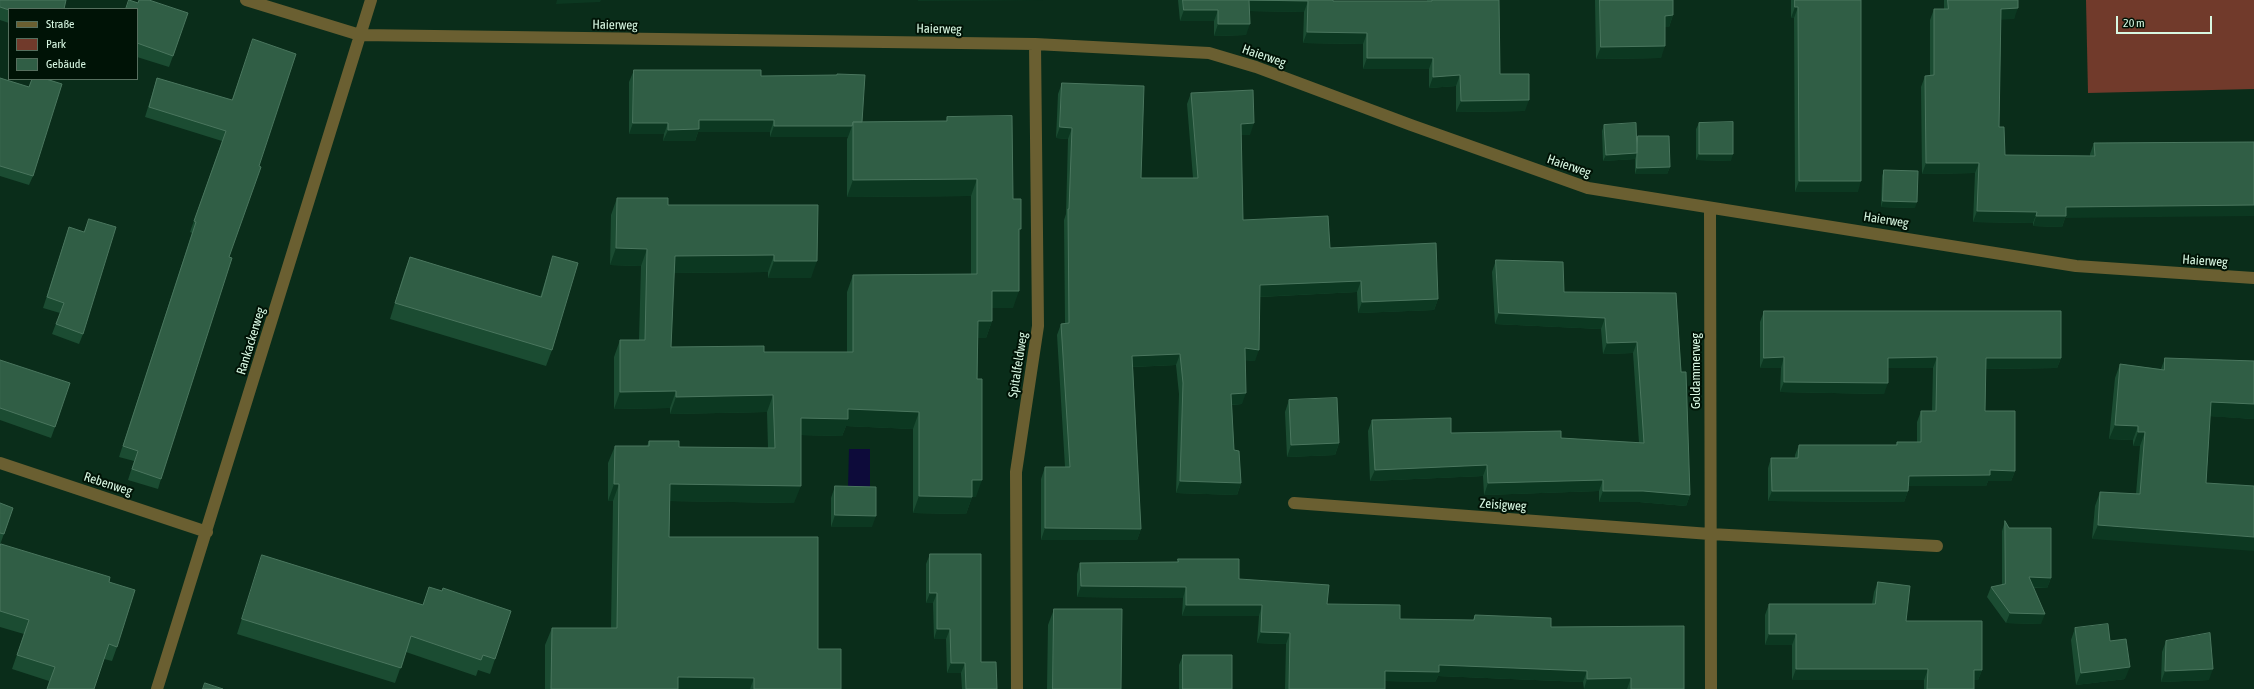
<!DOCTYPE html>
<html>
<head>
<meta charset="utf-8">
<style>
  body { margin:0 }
  #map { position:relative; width:2254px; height:689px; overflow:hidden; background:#0a2d1a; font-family:"Asap Condensed",sans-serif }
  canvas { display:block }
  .legend { position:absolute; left:8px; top:8px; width:130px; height:72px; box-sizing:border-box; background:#001306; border:1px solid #566f5e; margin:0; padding:5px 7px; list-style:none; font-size:12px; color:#d8f8e3 }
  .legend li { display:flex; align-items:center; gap:8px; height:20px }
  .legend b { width:20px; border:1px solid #566f5e }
  .scale { position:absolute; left:2116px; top:16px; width:96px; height:18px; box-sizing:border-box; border:2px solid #d8f8e3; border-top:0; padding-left:5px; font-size:12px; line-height:14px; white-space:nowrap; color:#d8f8e3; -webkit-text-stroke:3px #001306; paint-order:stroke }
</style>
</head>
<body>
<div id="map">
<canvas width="2254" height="689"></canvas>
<ul class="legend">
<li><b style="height:5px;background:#6a5f31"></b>Straße</li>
<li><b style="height:11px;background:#713a2b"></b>Park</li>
<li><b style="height:11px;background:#305e45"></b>Gebäude</li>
</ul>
<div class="scale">20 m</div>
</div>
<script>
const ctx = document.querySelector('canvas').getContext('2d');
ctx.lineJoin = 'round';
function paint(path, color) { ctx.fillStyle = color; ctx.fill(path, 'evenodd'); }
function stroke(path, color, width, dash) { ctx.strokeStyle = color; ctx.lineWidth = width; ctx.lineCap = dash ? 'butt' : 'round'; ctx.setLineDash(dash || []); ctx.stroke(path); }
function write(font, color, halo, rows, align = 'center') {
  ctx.font = font + ' "Asap Condensed",sans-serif'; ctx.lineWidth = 4; ctx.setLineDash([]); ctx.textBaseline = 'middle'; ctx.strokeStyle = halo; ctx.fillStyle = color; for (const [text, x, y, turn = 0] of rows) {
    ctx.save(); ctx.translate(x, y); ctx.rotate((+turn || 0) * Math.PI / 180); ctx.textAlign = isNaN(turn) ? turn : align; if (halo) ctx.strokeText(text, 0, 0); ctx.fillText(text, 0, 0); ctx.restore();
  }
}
paint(new Path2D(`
  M2086,0h168v89l-166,4z`), '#713a2b');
paint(new Path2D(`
  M849,449h21v39h-22z`), '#0d0b3a');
stroke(new Path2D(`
  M246,0l114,35 675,9 174,9 47,14 155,58 177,63 488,78 178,12
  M1710,208l1,481
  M0,463l207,69
  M1294,503l416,31 227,12
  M157,689l214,-689
  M1017,689l-1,-217 22,-146 -3,-282`), '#6a5f31', 12);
paint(new Path2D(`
  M0,0l9,9v14l-9,-3z
  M139,0l34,56 -4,11 -32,-10v-48l1,-6z
  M1178,0h155v1h94v-1h72l1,74 25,37 -69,1v-26l-27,2v-19h-66v-25l-60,-1 1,-31 -54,-1 -4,24 -32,1v-15h-34z
  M1595,0h78v15l-4,12h-4l-4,31 -65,1z
  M1791,0h70l-3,192h-63l-1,-174h-3z
  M1944,0h74l-4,19h-13l-2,108 6,28 85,1v-2l4,-11 160,-1 -189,76 -3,9 -29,-1v-3l-60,-1 2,-49 -53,1 -1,-87 4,-11h5v-56l4,-11h10z
  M634,70l127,6 76,-1v-1l25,48 84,-1 1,-4 66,82 6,36 -6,73h-21v13l-6,17h-8l-2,159h-4l-6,17 -53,-1v-84l-67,-3 -4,10 -41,-1 -7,68 -124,-2 -1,36 149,112 23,40h-296v-44l7,-17h59l2,-127h-5v-38l7,-17h32l2,-5 30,6 89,1 -1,-36 -97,2v-6l-56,1v-52l6,-17h19l2,-74 -31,-1 1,-50 6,-17 51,7h150l-7,73h-43v-6l-94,1 -3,74 93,5h83v-60l6,-17 118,-1v-78l-124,1v-58l1,-2h-78v-5h-72l-3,9h-32l1,-7h-35v-52z
  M0,78l29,9 3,-8 1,97 -4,9 -29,-9z
  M157,78l75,22 -3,157 -68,222 -3,10 -30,-9 6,-19 -15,-4 73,-224 -2,-1 32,-91 -77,-24z
  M1062,83l79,95h52l-6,-74 4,-11 59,42h-9l2,85 87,28 108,51 -4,11 -76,3 -1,-21 -97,5 -5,64 -10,-1 -3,44 -10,1 2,45 7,33 -4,12 -61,-2 3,-99 -3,-29 -43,2 8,162 -4,11h-96v-61l4,-12h20l-8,-132 4,-11 4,-1 -1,-103 2,-6 2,-75 -12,-1 2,-44z
  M1699,123l32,38 -35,-1v-31z
  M1604,125l33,14 1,-3 32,31 -3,7h-32v-16v1l-32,2 -1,-30z
  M1884,170l31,38 -34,-1 1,-31z
  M89,219l-6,115 -4,10 -27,-10 8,-21 -17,-5 26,-81 15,5z
  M553,256l-1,94 -6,16 -156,-47 14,-46 6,-16 130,40 8,-25z
  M1496,260l68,32 112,1 14,202 -4,11 -47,-4h-40v-11l-115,4 -1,-19 -113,5 -2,-50 4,-11 79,13 110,5 78,5 -6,-90 -30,1 -2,-25 -106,-5 -3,-52z
  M1764,311l297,47 -4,10 -71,1 -1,42 30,60 -4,10h-23l-2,5h-78v5l-4,11 -136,-1v-33l3,-10h24v-3l4,-10h97l1,-3h20v-20l4,-11h11l1,-43h-45l-4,26 -104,-2 1,-24h-21v-46z
  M2165,358l89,3v58l-44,-3 -4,67 -114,56 3,-33 5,-14 36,2 4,-48h-7v-6l-24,-1 6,-61 5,-14 41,5z
  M0,360l55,67 -4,11 -51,-18z
  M1289,400l50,43 -4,12 -48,2 -2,-45z
  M835,486l37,41h-41v-29z
  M0,503l13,5 -13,37z
  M2005,521l4,7 42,50 -4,10h-13l7,36 -35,-1 -19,-26 4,-10 11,-2v-54z
  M0,547l109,35 8,65 -5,14 -8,-2 -10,30h-47l2,-8 -37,-12 12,-35 -24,-7z
  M930,554l51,108 16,27h-35l-1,-16h-14l-1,-34h-12l-1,-36h-7v-39z
  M262,555l161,50 6,-18 66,72 -5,15 -12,-4 -2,6 -70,-24 -11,31 -158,-49 20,-63z
  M1178,559l61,20 88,25 73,15 73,1 2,-5 76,12 133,62h-100l-1,-7 -145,-6 -3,6 -50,-1v8h-100l1,-45 -29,-1 2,-27h-77l1,-18 -106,-1v-23l3,-11 97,-1z
  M1878,582l28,39 76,49 -4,10h-4v9h-50v-9h-132v-35h-27v-30l4,-11h103l2,-12z
  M1054,609l67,80h-74l1,-64z
  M2075,628l35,13 15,38 -49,6 -5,-45z
  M2166,641l43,39 -48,2 1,-30z
  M1183,655l49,34h-53v-24z`), '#1b4c32');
paint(new Path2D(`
  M557,0h44l-1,2 -44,2z
  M918,0h126l-126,1z
  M1249,0l59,1 -4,11 -59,-1z
  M1795,7h3l-4,11h-3z
  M2018,8l-4,11 -17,1 4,-11z
  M1184,10h34l-4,11h-34z
  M1673,15l-4,12h-8l4,-11z
  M1218,24h32l-4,11 -32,1z
  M1307,32l60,1 -4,11 -60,-1z
  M1665,46l-4,12 -65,1 5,-12z
  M1367,58h66l-4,11h-66z
  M1460,75l-4,11 -27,2 4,-11z
  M1529,100l-4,11 -69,1 5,-11z
  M699,120h75l-4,12h-72l-3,9h-32l5,-11z
  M633,123h35l-4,11h-35z
  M1254,123l-4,12h-13l4,-11z
  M774,126h78l-4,11h-78z
  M1060,127l12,1 -4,11 -12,-1z
  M1637,153l-2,6 -32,2 3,-6z
  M1699,154h34l-2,7 -35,-1z
  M1926,163h53l-4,10 -53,1z
  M1670,167l-3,7h-32l2,-6z
  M977,179l-6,17 -124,1 6,-17z
  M1799,181h62l-3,11h-63z
  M1883,201l34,1 -2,6 -34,-1z
  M2254,205v11l-189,2 -3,9 -29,-1 3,-10 30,-9z
  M1977,211l60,1 -4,11 -60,-1z
  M616,248l31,1 -6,17 -31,-1z
  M774,255l-6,17 -99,1 6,-17z
  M774,261h43l-6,17h-43z
  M1361,281l-4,11 -101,5 4,-12z
  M992,291h27l-6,17h-27z
  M1438,299l-4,11 -76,3 4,-11z
  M1499,313l106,5 -4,11 -106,-5z
  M978,321h14l-6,17h-14z
  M1637,342l-4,11 -30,1 4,-11z
  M1245,348l14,2 -4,11 -15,-1z
  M1180,354l-4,11 -48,2 4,-11z
  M1784,357l-3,11h-21l4,-10z
  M1937,357l-4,11h-49l4,-10z
  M1986,358h75l-4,10 -75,1z
  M1784,382l104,1 -4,11 -104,-2z
  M676,391l-6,17 -56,1 6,-17z
  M1246,393l-4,11 -15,1 4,-11z
  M773,395l-6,17 -97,2 6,-17z
  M2211,402l43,2v15l-48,-3z
  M848,409l71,3 -6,17 -67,-3 -4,10 -47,-1 6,-17z
  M2115,425l23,1 -5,14 -24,-1z
  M2138,432h7l-5,14h-7z
  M1339,443l-4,12 -48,2 4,-12z
  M1487,465l-4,11 -113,5 5,-11z
  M1990,470l25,1 -4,10h-23l-2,5h-81l4,-10z
  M972,480h10l-6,17h-4l-6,17 -53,-1 6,-17z
  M1603,480l-4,11 -115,4 4,-12z
  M1180,481l61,2 -4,12 -61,-2z
  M614,484h5l-6,17h-5z
  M670,484l131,2 -7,17 -130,-2z
  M1603,491h40l47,4 -4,11 -47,-4h-40z
  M1772,491h136l-4,11 -136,-1z
  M835,515l41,1 -4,11h-41z
  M2098,525l156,12v14l-162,-12z
  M1045,528l96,1 -4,11h-96z
  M2029,577l22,1 -4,10 -21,-1z
  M1081,586l105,1 -3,11 -106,-1z
  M930,593h7l-4,10h-7z
  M1186,605h76l-3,11h-77z
  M2010,613l35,1 -4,10 -35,-1z
  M937,629h13l-4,10h-12z
  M1261,632l29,1 -4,11 -29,-1z
  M1769,634h27l-4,11h-27z
  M951,663h14l-4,10h-14z
  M1439,665l148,6 -4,11 -145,-6 -3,6 -54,-1 4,-10z
  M2130,667l-5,12 -49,6 5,-12z
  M1796,669h132l-4,11h-132z
  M2213,669l-4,11 -48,2 4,-11z
  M1974,670h8l-4,10h-8z
  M678,677l76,1 -4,11h-76z
  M1631,678l-4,11h-43l3,-10z`), '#0c3821');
const building = new Path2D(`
  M0,0h66l-2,9h-55v1l-9,-3z
  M129,0l9,3 1,-3h10l39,13 -15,43 -36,-13v-34h-11z
  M1183,0h150v1h99v-1h67l1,74h29v26l-68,1 -1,-26 -27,2v-19h-66v-25l-60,-1 1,-31 -59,-1 1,24h-32v-14h-34z
  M1600,0h73v15l-8,1v30l-64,1z
  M1795,0h66v181h-62l-1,-174h-3z
  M1948,0h70v8l-17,1 -2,118h5l1,28 90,1 -1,-13 160,-1v63l-188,2v9h-30l1,-4 -60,-1 2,-48h-53l-1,-87 9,-1v-66h14z
  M253,39l43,15 -37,112 2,1 -32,90 3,1 -71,221 -29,-10 6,-18 -15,-5 73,-224 -2,-1 32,-90 -77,-24 8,-29 75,22z
  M634,70h127v6l76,-1v-1l28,1 -3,47h-9l-1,4h-78v-6h-75v9l-31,1v-7h-35z
  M0,78l29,9 3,-8h14l16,5 -29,92 -33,-10z
  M1062,83l82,3 -3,92h57l-7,-85 62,-3 1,33 -13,1 2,96 85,-4 2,32 106,-5 2,56 -76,3 -1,-21 -101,4 -1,65 -14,-2 1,45 -15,1 3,56 5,1 2,32 -61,-2 3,-98 -3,-29 -48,2 9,173 -96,-1v-61h25l-9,-143 8,-1 -1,-114h1l3,-81 -12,-1z
  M1012,116l1,83h8v30h-2v62h-27v30h-14l-1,58h5v101h-10v17l-53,-1v-84l-71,-3v10l-47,-1v68l-131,-2 -1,53h149v112h23v40h-87v-11l-76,-1v12h-127l1,-61h65l2,-144h-5l1,-38h34v-5h30v6l96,1 -2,-53 -97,2v-6l-56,1v-52h25l2,-91 -31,-1 1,-50h51v7h150l-1,56h-43v-6l-99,1 -4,91 93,-1v6h89v-77l124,-1v-95l-124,1v-58l94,-1v-4z
  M1733,122v32h-34v-31z
  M1636,123l1,30 -31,2 -2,-30z
  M1638,136h31l1,31 -33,1z
  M1884,170l34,1 -1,31 -34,-1z
  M89,219l27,8 -33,107 -27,-10 8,-21 -17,-6 22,-70 15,5z
  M553,256l25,7 -26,87 -157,-47 15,-46 131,40z
  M1496,260l67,2 1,30 112,1 5,79h5l4,123 -47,-4h-40v-11l-115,3 -1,-18 -112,5 -3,-50 79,-2v15l110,-2v7l83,5 -7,-101 -30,1 -2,-25 -106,-5z
  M1764,311h297v47h-75l-1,53h30v60l-25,-1v5l-81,1 -1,15h-136l-1,-33h27l1,-13h98v-3h24v-31h15l1,-54 -49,1v25l-104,-1v-25l-20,1z
  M2165,358l89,3v43l-43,-2 -5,81 48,3v51l-156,-12 2,-33 40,2 5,-62h-7v-6l-23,-1 5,-61 44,6z
  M0,360l70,23 -15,44 -55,-19z
  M1337,398l2,45 -48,2 -2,-45z
  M835,486l41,1v29l-41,-1z
  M0,503l13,5 -9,26 -4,-1z
  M2005,521l4,7h42v50l-22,-1 16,37 -35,-1 -19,-26 14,-3z
  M1,544l109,33 -1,5 26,8 -18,57 -8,-3 -15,45h-47l8,-22 -38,-12 12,-35 -29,-9v-63z
  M930,554h51v108h15l1,27h-31l-1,-26h-14l-1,-34h-13v-36h-7z
  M262,555l161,50 6,-18 13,4 1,-3 68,23 -16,48 -12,-4 -2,5 -70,-24 -10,32 -159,-49z
  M1178,559h61v20l90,6 -2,19 73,1v14l74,1 1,-5 76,3v9l133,-1v63h-53v-11l-44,1v-8l-148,-6v7l-54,-1v18h-96l1,-56 -29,-1 1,-27h-76v-18l-105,-1 -1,-23 98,-1z
  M1878,582l32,4 -4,35h76v49h-8v19h-47l1,-20h-132v-35h-27v-30h106z
  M1054,609h68l-1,80h-68z
  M2108,624l2,17 16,-2 4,28 -49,6 -6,-45z
  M2210,633l3,36 -48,2 1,-30z
  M1183,655h49v34h-49z
  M205,683l18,6h-20z`);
paint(building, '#305e45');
stroke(building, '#4a765e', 1);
write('13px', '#d8f8e3', '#001306', [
  ["Haierweg",615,25,1],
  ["Haierweg",939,29,1],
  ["Haierweg",1264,56,19],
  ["Haierweg",1569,166,19],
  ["Haierweg",1886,220,9],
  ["Haierweg",2205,261,4],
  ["Rankackerweg",251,341,-73],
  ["Spitalfeldweg",1018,365,-81],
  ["Goldammerweg",1696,371,-90],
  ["Rebenweg",108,484,18],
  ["Zeisigweg",1503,505,4]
]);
</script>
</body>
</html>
